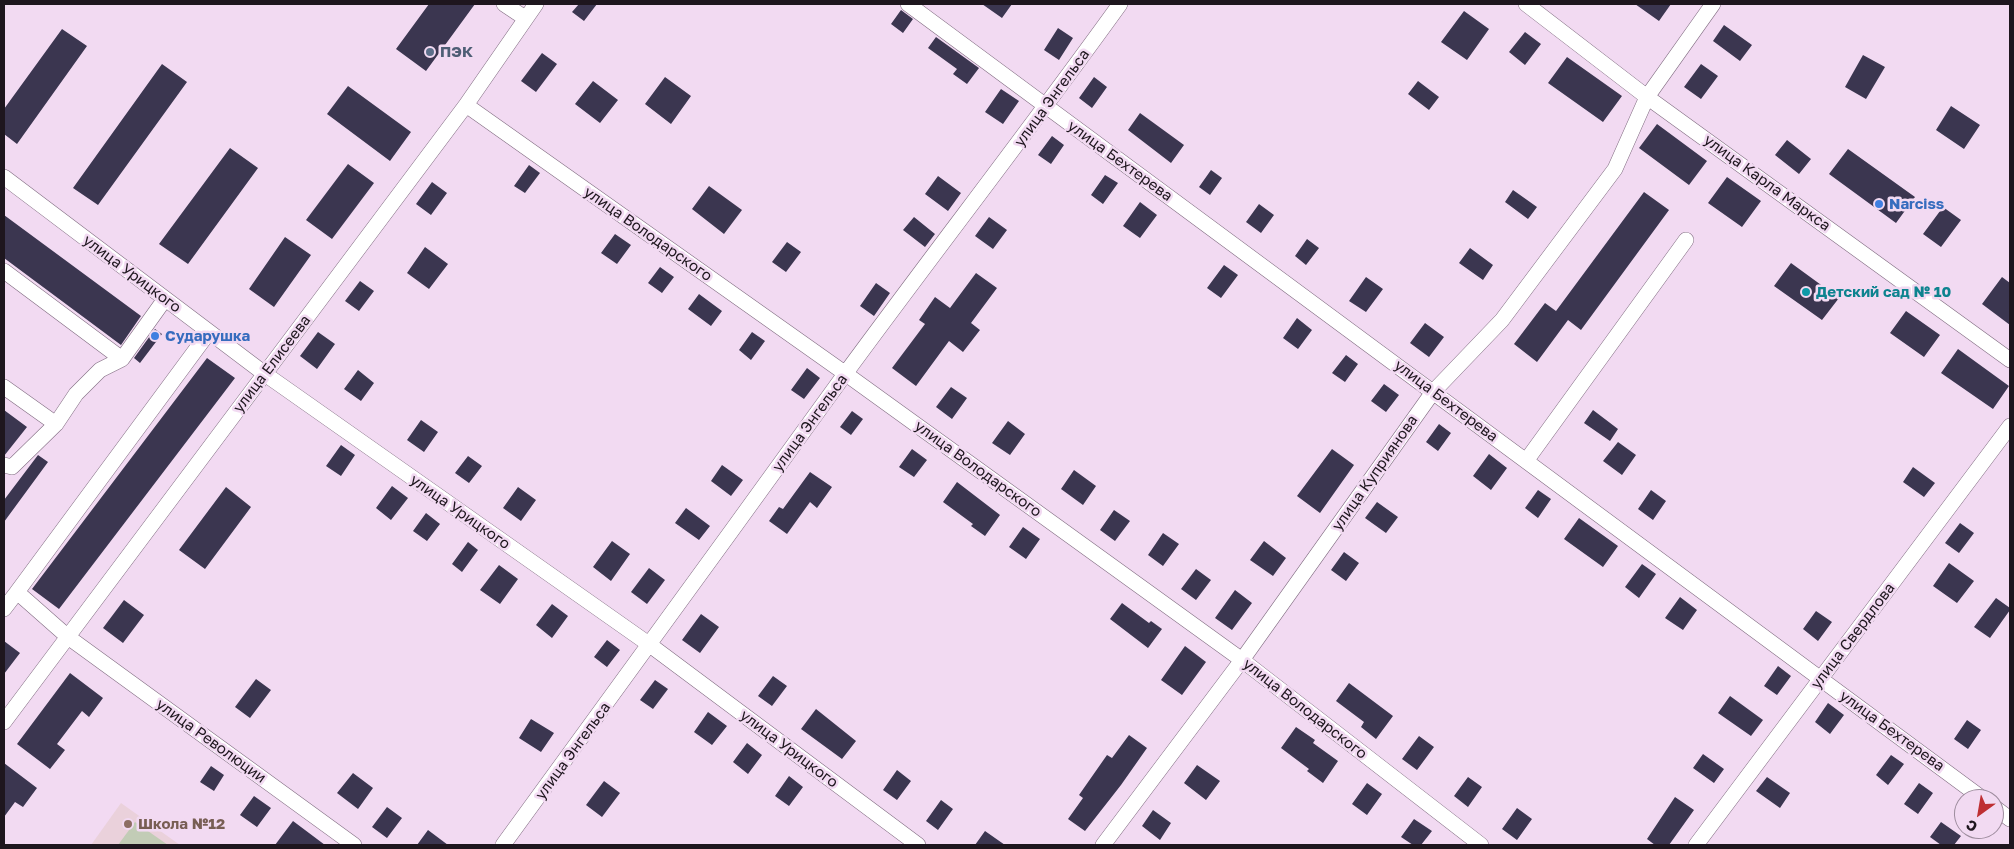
<!DOCTYPE html>
<html>
<head>
<meta charset="utf-8">
<style>
  body { margin:0 }
  #map { position:relative; width:2014px; height:849px; overflow:hidden; background:#f2daf2; font-family:"Golos Text",sans-serif }
  canvas { display:block }
  .frame { position:absolute; inset:0; border:5px solid #1e161e; pointer-events:none }
  .north { position:absolute; left:1954px; top:789px; width:50px; height:50px; box-sizing:border-box; background:#f2daf2; border:1px solid #9d8c9d; border-radius:50%; rotate:212deg; font-size:14px; font-weight:700; line-height:20px; text-align:center; color:#1e161e }
  .north::after { content:''; display:block; margin:auto; width:18px; height:22px; background:#be2f33; clip-path:polygon(50% 0,100% 100%,50% 72%,0 100%) }
</style>
</head>
<body>
<div id="map">
<canvas width="2014" height="849"></canvas>
<div class="frame"></div>
<div class="north">С</div>
</div>
<script>
const ctx = document.querySelector('canvas').getContext('2d');
ctx.lineJoin = 'round';
function paint(path, color) { ctx.fillStyle = color; ctx.fill(path, 'evenodd'); }
function stroke(path, color, width, dash) { ctx.strokeStyle = color; ctx.lineWidth = width; ctx.lineCap = dash ? 'butt' : 'round'; ctx.setLineDash(dash || []); ctx.stroke(path); }
function write(font, color, halo, rows, align = 'center') {
  ctx.font = font + ' "Golos Text",sans-serif'; ctx.lineWidth = 5; ctx.setLineDash([]); ctx.textBaseline = 'middle'; ctx.strokeStyle = halo; ctx.fillStyle = color; for (const [text, x, y, turn = 0] of rows) {
    ctx.save(); ctx.translate(x, y); ctx.rotate((+turn || 0) * Math.PI / 180); ctx.textAlign = isNaN(turn) ? turn : align; if (halo) ctx.strokeText(text, 0, 0); ctx.fillText(text, 0, 0); ctx.restore();
  }
}
paint(new Path2D(`
  M121,803l59,42h-89z`), '#ead1db');
paint(new Path2D(`
  M135,822l33,23h-50z`), '#c2ccb6');
paint(new Path2D(`
  M429,4h46l-49,67 -30,-22z
  M579,4h18l-13,17 -12,-9z
  M982,4h30l-10,14z
  M1635,4h36l-12,17z
  M901,10l12,9 -10,14 -12,-9z
  M1464,11l25,18 -22,31 -26,-18z
  M1724,25l28,20 -12,16 -27,-20z
  M1058,28l15,10 -14,22 -15,-10z
  M62,29l25,17 -70,98 -13,-10v-25z
  M1525,32l16,12 -16,21 -16,-13z
  M936,37l43,31 -12,16 -14,-10 4,-5 -29,-21z
  M542,53l15,11 -21,28 -15,-11z
  M1863,55l22,12 -19,32 -21,-12z
  M1567,57l55,39 -19,26 -55,-39z
  M162,64l25,18 -89,123 -25,-17z
  M1701,64l17,12 -17,23 -17,-12z
  M665,77l26,19 -20,28 -26,-20z
  M1094,77l13,10 -15,21 -13,-10z
  M593,81l25,19 -18,23 -25,-19z
  M1418,81l21,16 -10,13 -21,-16z
  M348,86l63,46 -21,29 -63,-47z
  M1001,89l18,12 -16,23 -18,-12z
  M1951,106l29,19 -16,24 -28,-19z
  M1140,113l44,32 -13,18 -43,-33z
  M1657,124l50,37 -18,24 -50,-37z
  M1052,136l12,9 -13,19 -13,-9z
  M1787,140l24,19 -12,15 -24,-19z
  M230,148l28,20 -70,96 -29,-20z
  M1848,149l67,48 -19,26 -67,-49z
  M348,164l26,19 -42,56 -26,-19z
  M529,165l11,8 -15,20 -11,-7z
  M1211,170l11,8 -12,17 -11,-8z
  M1105,175l13,8 -15,21 -12,-9z
  M938,176l23,17 -13,18 -23,-17z
  M1727,177l34,24 -19,26 -34,-24z
  M432,182l15,11 -16,22 -15,-11z
  M709,186l33,24 -18,24 -32,-25z
  M1513,190l24,17 -9,12 -23,-17z
  M1644,192l25,18 -88,120 -13,-10 -31,42 -23,-18 31,-41 11,8z
  M1140,202l17,13 -17,23 -17,-12z
  M1259,204l15,11 -13,18 -15,-11z
  M1943,207l18,13 -20,27 -18,-13z
  M4,215l137,101 -20,29 -117,-87z
  M914,217l21,17 -10,13 -22,-17z
  M989,217l18,13 -14,19 -18,-13z
  M615,234l16,11 -14,19 -16,-11z
  M285,237l26,18 -37,52 -25,-18z
  M1307,239l12,9 -13,17 -11,-9z
  M787,242l14,10 -15,20 -14,-10z
  M425,247l23,17 -19,25 -22,-16z
  M1470,248l23,17 -10,15 -24,-17z
  M1791,263l48,35 -17,22 -48,-34z
  M1224,265l14,10 -17,23 -14,-10z
  M660,267l14,10 -12,16 -14,-10z
  M976,273l21,15 -26,35 9,7 -17,22 -14,-11 -33,45 -24,-18 33,-44 -6,-4 16,-23 15,11z
  M1366,277l17,12 -17,23 -17,-11z
  M2002,277l8,6v42l-28,-21z
  M360,281l14,10 -15,20 -14,-10z
  M876,283l14,10 -16,23 -14,-10z
  M699,294l23,17 -11,15 -23,-17z
  M1906,311l34,24 -16,22 -34,-24z
  M1297,318l15,12 -14,19 -15,-11z
  M1425,323l19,14 -15,20 -19,-14z
  M155,329l7,5 -22,29 -6,-5z
  M318,332l17,12 -18,25 -17,-13z
  M752,332l13,9 -14,19 -12,-10z
  M1958,349l51,37 -16,23 -52,-36z
  M1346,355l12,9 -13,18 -13,-9z
  M207,358l28,20 -176,231 -27,-20z
  M807,368l13,10 -16,21 -13,-9z
  M358,370l16,13 -13,18 -17,-12z
  M1384,384l15,11 -13,17 -15,-11z
  M951,387l16,11 -15,21 -16,-12z
  M4,410l23,17 -23,29z
  M1593,410l25,19 -8,12 -26,-18z
  M852,411l11,8 -12,16 -11,-8z
  M421,420l17,12 -14,20 -17,-12z
  M1008,421l17,13 -15,21 -18,-12z
  M1439,424l12,9 -13,18 -12,-9z
  M1618,442l18,13 -14,20 -19,-14z
  M341,445l14,10 -14,21 -15,-10z
  M912,449l15,11 -13,17 -15,-10z
  M1332,449l22,16 -34,48 -23,-17z
  M1489,454l18,14 -16,22 -18,-14z
  M38,455l10,7 -44,60v-22z
  M468,456l14,10 -13,17 -14,-10z
  M722,465l21,15 -12,16 -20,-15z
  M1913,467l22,16 -11,14 -21,-15z
  M1074,470l22,16 -13,19 -22,-16z
  M810,472l22,15 -15,21 -7,-6 -23,32 -18,-13 10,-14 4,2z
  M957,482l43,33 -15,21 -14,-10 2,-2 -30,-22z
  M392,486l16,12 -17,22 -15,-12z
  M226,487l25,20 -46,62 -26,-19z
  M518,487l18,13 -15,21 -18,-13z
  M1538,490l13,9 -13,19 -13,-10z
  M1651,490l15,11 -13,19 -15,-11z
  M1377,502l21,15 -12,16 -21,-15z
  M686,508l24,18 -11,14 -24,-17z
  M1114,510l16,11 -15,20 -15,-11z
  M426,513l14,11 -13,17 -14,-10z
  M1579,518l39,28 -15,21 -39,-28z
  M1960,523l14,10 -15,20 -14,-10z
  M1023,527l17,12 -14,20 -17,-12z
  M1163,533l16,11 -16,22 -15,-11z
  M612,541l18,13 -19,27 -18,-14z
  M1264,541l22,17 -13,18 -23,-16z
  M468,542l10,8 -16,22 -10,-8z
  M1344,552l15,11 -13,18 -15,-11z
  M1949,563l25,18 -17,22 -24,-17z
  M1642,564l14,10 -17,24 -14,-11z
  M499,565l19,14 -18,25 -20,-14z
  M649,568l16,12 -18,24 -16,-12z
  M1196,569l15,11 -15,20 -15,-11z
  M1235,590l17,13 -20,27 -17,-12z
  M1680,597l17,13 -14,20 -18,-12z
  M1996,598l14,10v2l-20,28 -16,-11z
  M124,600l20,15 -21,28 -20,-15z
  M1122,603l27,20 2,-2 11,8 -14,19 -38,-29z
  M552,604l16,12 -16,22 -16,-13z
  M1816,611l16,11 -14,19 -15,-12z
  M701,614l18,13 -19,26 -18,-13z
  M607,640l13,10 -13,17 -13,-10z
  M4,641l16,12 -16,21z
  M1185,646l21,16 -24,33 -21,-15z
  M1778,666l13,10 -14,19 -13,-9z
  M70,673l33,25 -14,19 -7,-6 -25,33 8,6 -15,19 -33,-25z
  M773,676l14,10 -15,20 -14,-10z
  M256,679l15,11 -21,28 -15,-11z
  M655,680l13,9 -15,20 -13,-9z
  M1349,683l44,33 -17,23 -15,-12 3,-5 -28,-21z
  M1730,696l33,24 -12,16 -33,-23z
  M1828,703l16,12 -14,19 -15,-12z
  M816,709l40,32 -14,18 -41,-30z
  M708,712l19,14 -15,19 -18,-13z
  M531,719l23,14 -13,19 -22,-14z
  M1967,720l14,10 -13,19 -14,-10z
  M1296,727l19,13 -2,3 25,18 -15,22 -16,-12 2,-2 -28,-21z
  M1129,735l18,13 -26,37 -36,46 -17,-12 15,-21 -4,-3 28,-40 5,3z
  M1419,736l15,11 -17,23 -15,-11z
  M747,743l15,12 -14,19 -15,-12z
  M1703,754l21,15 -10,14 -21,-15z
  M1891,755l13,9 -16,21 -12,-10z
  M4,763l33,25 -14,19 -8,-5 -11,15z
  M1197,765l23,16 -14,19 -22,-17z
  M211,766l13,9 -10,16 -14,-9z
  M897,770l14,11 -14,19 -14,-10z
  M353,773l20,15 -15,21 -21,-16z
  M789,776l14,11 -14,19 -14,-10z
  M1468,777l14,10 -14,20 -14,-11z
  M1767,777l23,16 -10,15 -24,-17z
  M604,781l16,12 -18,24 -16,-12z
  M1367,783l15,11 -15,21 -15,-11z
  M1919,783l14,10 -15,21 -14,-10z
  M254,796l17,12 -14,19 -17,-12z
  M1675,797l19,13 -25,35h-14l-8,-6z
  M941,800l12,9 -15,21 -12,-9z
  M387,807l15,11 -15,20 -15,-11z
  M1517,808l15,11 -15,21 -15,-11z
  M1153,810l18,13 -11,17 -18,-14z
  M1414,819l18,12 -11,14h-8l-12,-8z
  M293,821l32,24h-50z
  M1941,822l20,14 -7,9h-13l-11,-8z
  M428,830l20,15h-31z
  M985,831l20,14h-30z`), '#3b3650');
const minor = new Path2D(`
  M504,4l21,14
  M908,4l1075,795
  M1526,4l121,93 363,263
  M466,105l380,269 396,286 239,185
  M4,177l261,197 385,271 268,200
  M4,271l118,88 43,-60
  M209,332l-192,260 51,45 286,208
  M4,387l52,37
  M1526,461l160,-221
  M4,465l8,2 44,-43 20,-30 24,-24 22,-11
  M4,609l13,-17
  M4,722l462,-617 70,-101
  M1994,807l16,12
  M503,845c115,-156 228,-314 342,-471 91,-124 185,-245 275,-370
  M1103,845l139,-185 191,-268 69,-72 113,-151 32,-72 66,-93
  M1696,845l314,-419`);
stroke(minor, '#806c81', 16);
stroke(minor, '#fff', 15);
for (const [x, y, r, color] of [
  [430,52,5,"#5c6f8a"],
  [1879,204,5,"#3f7fe0"],
  [1806,292,5,"#0f9aa8"],
  [155,336,5,"#3f7fe0"],
  [128,824,5,"#8d6e63"]
]) { const dot = new Path2D(); dot.arc(x, y, r, 0, 2 * Math.PI); ctx.fillStyle = color; ctx.fill(dot); stroke(dot, '#f2daf2', 2); }
write('bold 15px', '#4e5e75', '#f2daf2', [
  ["ПЭК",440,52]
], 'left');
write('15px', '#1e161e', '#f2daf2', [
  ["улица Энгельса",1052,98,-54],
  ["улица Бехтерева",1120,161,36],
  ["улица Карла Маркса",1767,183,36],
  ["улица Володарского",648,234,35],
  ["улица Урицкого",132,274,37],
  ["улица Елисеева",272,364,-53],
  ["улица Бехтерева",1446,401,37],
  ["улица Энгельса",810,423,-54],
  ["улица Володарского",978,469,36],
  ["улица Куприянова",1375,473,-55],
  ["улица Урицкого",460,512,35],
  ["улица Свердлова",1853,636,-53],
  ["улица Володарского",1305,709,38],
  ["улица Бехтерева",1892,731,36],
  ["улица Революции",211,741,36],
  ["улица Урицкого",789,749,37],
  ["улица Энгельса",573,751,-54]
]);
write('bold 15px', '#366cbe', '#f2daf2', [
  ["Narciss",1889,204],
  ["Сударушка",165,336]
], 'left');
write('bold 15px', '#0d838f', '#f2daf2', [
  ["Детский сад № 10",1816,292]
], 'left');
write('bold 15px', '#785e54', '#f2daf2', [
  ["Школа №12",138,824]
], 'left');
</script>
</body>
</html>
